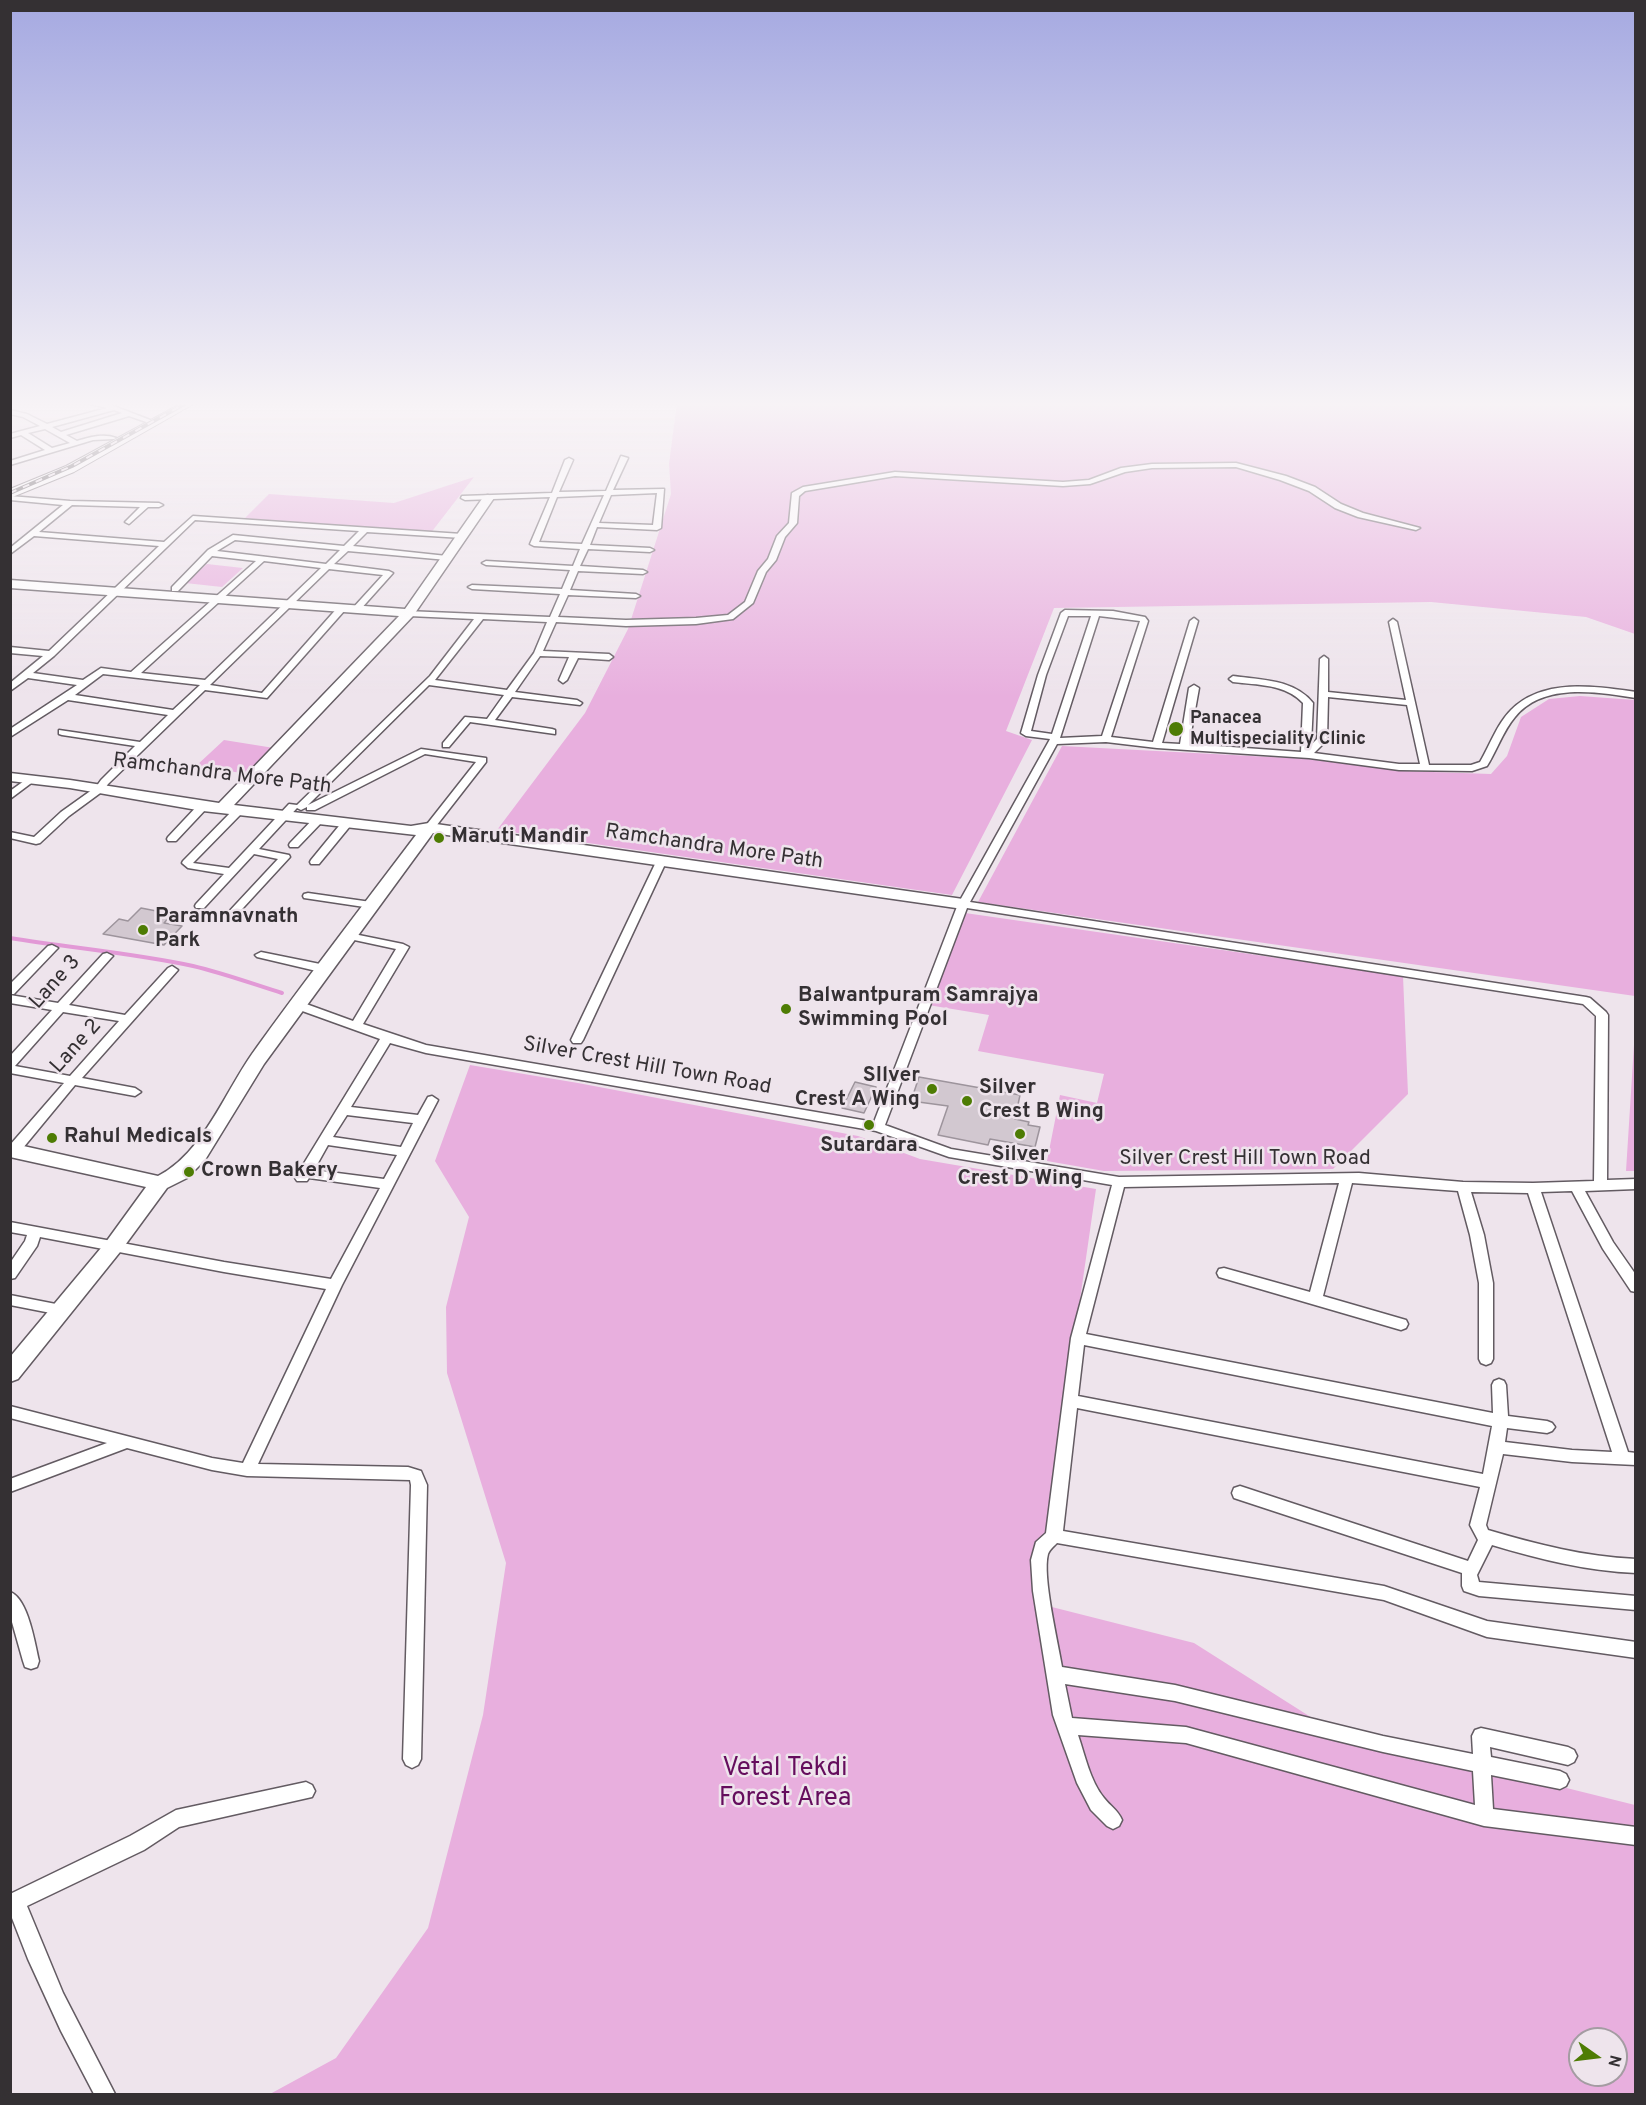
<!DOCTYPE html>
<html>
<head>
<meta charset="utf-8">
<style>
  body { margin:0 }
  #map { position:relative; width:1646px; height:2105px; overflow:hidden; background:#eee4ec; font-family:Overpass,sans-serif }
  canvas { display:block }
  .frame { position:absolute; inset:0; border:12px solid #343033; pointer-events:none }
  .north { position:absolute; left:1568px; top:2027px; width:60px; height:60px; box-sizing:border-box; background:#eee4ec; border:2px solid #a49ca2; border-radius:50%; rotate:104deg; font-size:16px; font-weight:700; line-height:24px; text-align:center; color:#343033 }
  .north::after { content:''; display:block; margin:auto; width:21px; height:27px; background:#4e7c04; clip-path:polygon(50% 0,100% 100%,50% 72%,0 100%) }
</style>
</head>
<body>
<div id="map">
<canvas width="1646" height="2105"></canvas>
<div class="frame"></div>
<div class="north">N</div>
</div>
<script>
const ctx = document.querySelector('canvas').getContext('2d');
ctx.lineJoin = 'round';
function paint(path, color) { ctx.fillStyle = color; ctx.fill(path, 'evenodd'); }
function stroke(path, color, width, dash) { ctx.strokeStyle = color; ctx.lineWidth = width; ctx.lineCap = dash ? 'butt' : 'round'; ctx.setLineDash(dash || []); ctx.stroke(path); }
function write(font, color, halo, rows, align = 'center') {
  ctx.font = font + ' Overpass,sans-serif'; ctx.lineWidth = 5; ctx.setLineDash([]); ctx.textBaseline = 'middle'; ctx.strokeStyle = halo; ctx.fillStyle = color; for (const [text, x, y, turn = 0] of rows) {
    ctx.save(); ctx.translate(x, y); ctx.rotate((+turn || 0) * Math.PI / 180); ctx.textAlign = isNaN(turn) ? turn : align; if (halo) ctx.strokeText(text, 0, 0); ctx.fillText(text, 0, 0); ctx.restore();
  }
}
paint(new Path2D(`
  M677,402h958v232l-49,-17 -155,-15 -377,6 -48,123 26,9 -80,155 -455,-65 88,-117 43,-84 43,-135 -2,-30z
  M474,477l-44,57 -186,-15 25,-25 125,9z
  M207,564l36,4 -21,19 -37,-4z
  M1580,696l55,4v296l-657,-94 84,-156 246,13 94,12 89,3 16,-18 14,-39 28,-18z
  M224,740l50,8 -26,26 -52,-8z
  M965,913l438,63 5,118 -75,75 -229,2 -57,-10 13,-66 37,8 7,-29 -126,-23 11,-36 -61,-10z
  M1635,1029v142h-9z
  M470,1065l108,18 280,53 62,23 176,30 -60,414 158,40 145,92 155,35 141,35v289h-1365l66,-36 92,-130 55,-213 23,-152 -59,-190 -1,-66 23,-90 -34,-56zM1580,2039h36v36h-36z`), '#e8afde');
stroke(new Path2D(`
  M10,938c61,10 123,15 183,28 30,7 60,18 89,27`), '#e299d6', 4);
const building = new Path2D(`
  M141,908l31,6 -8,9 18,3 -18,19 -61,-11 16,-15 9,2z
  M919,1077l101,18 -5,24 14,3 -1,3 12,2 -5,20 -45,-8 -2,6 -50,-10 10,-29 -37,-5z
  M855,1082l21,5 -12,26 -22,-5z`);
paint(building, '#d2c8d0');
stroke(building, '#9d949c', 1.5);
const street = new Path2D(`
  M82,402l29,3 47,18 -3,2 -26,-9 -63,19 11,6c12,-4 27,-8 39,-3l-2,1 -21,1 -83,25v-4l35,-11 -24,-15 -11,3v-4l30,-8 -17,-9 -13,-3v-4l17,4 20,10 60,-16zM114,410l8,3 -61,19 -9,-5zM45,429l25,14 -18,5 -24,-15z
  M621,456l7,2 -15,32 51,-1 -3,39 -4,2 -60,-3 -7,18 60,3 4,2 -4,2 -62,-3 -8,17 63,4 4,2 -4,2 -65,-3 -8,19 66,4 4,2 -4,2 -68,-3 -10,22 68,3 70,-2 32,-3 17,-13 13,-31 10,-12 9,-23 12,-13 3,-30 11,-6 92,-15 168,10 26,-2 32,-12 31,-4 84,-1 50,13 29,11 26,17 22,9 57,15 -4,2 -58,-13 -23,-9 -26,-17 -29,-11 -44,-13 -84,1 -27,4 -35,12 -27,2 -168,-10 -90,15 -6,5 -2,27 -12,14 -9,23 -10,12 -13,31 -20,16 -37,5 -70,2 -70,-4 -13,29 66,3 4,3 -4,3 -31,-2 -11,22 -4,3 -4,-3 10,-23 -29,-1 -25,36 62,8 5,3 -2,2 -68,-8 -17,23 57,9 3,1v4l-85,-12 -21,25h-6v-4l22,-26 22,2 17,-24 -75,-10 -121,120 113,-56 65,9v4l-53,68h-8l-1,-2 52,-66 -51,-8 -110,56h-8v-3l-6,3 -4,-2 -38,41 30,6 1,2 -58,63h-8l-1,-2 55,-59 -24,-5 -50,54h-8l-1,-2 1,-2 28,-30 -36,-6 -6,-5 1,-2 52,-53 4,-1 5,3 -1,2 -50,51 36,5 60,-64 8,1 133,-129 44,-57 -65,-3 -4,-3 1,-2 144,6 10,-23 -88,-5 -4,-2 4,-2 90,4 8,-19 -84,-5 -4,-2 4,-2 87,5 7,-17 -46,-3 -4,-2 20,-47 -85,3 -4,-2 1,-2 90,-3 13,-33 4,-2 4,2 -14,32 47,-1zM657,493l-4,32 -54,-2 12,-28zM604,495l-22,49 -43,-2 18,-45zM483,619l64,3 -13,31 -27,37 -72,-10z
  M10,496l60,5 89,2 4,2 -4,2h-11l-19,17 -4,-2 15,-15 -68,-2 -33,27 125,10 29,-26 269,18 4,2 -4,2 -95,-6 -14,14 94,10 4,2 -4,2 -99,-9 -14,13 55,7 4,2 -34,38 -7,-2 31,-34 -54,-6 -119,116 52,8 77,-87h6v4l-78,88 -62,-8 -97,94 -5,7 -34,25 -29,27 -4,1 -26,-6v-6l24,5 27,-25 35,-25 5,-7 34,-34 -73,-11 -3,-1v-4l81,12 28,-27 -100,-15 -58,37v-8l67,-44 -49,-7 -18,13v-8l33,-27 -33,-3v-6l39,4 110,-105 -125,-10 -24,18v-6l53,-43 -53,-5zM195,520l164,11 -15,15 -111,-11 -25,15 -36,37v4h6l34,-35 44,5 -125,111 -30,-4 -18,12 -50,-7 21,-17zM235,540l105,10 -14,14 -109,-13zM264,561l57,7 -116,112 -64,-7zM103,674l97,11 -27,25 -98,-15z
  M1065,610l48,1 32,6 3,4 -37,116 42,5 37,-121 4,-3 4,3 -36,122 18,1 9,-56 5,-3 5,3 -10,56 112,8 2,-49c-17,-19 -46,-18 -70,-21l-4,-3 4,-3c28,4 61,3 80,27l-2,42 6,-6 3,-80 4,-3 4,3v33l78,8 -17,-78 4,-3 4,3 32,143h42l9,-3c10,-17 17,-38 31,-52 32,-32 84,-24 125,-18v6c-38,-6 -93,-16 -121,19 -12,14 -18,33 -28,49l-15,5 -73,-1 -90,-12 -152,-10 -51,-6 -49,2 -87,158 616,95 4,1 16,14 2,3 -1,165 29,-1v10l-51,2 28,51 23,33v17l-5,-1 -28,-42 -31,-58 -31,1 87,260 8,1v12l-64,-3 -69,-8 -17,71 2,5c48,14 97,27 148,29v14c-50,-2 -97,-14 -144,-28l-15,30 2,7 157,14v14l-157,-14 -15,-5 -2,-5v-13l-222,-73 -6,-2 -2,-5 2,-5 6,-2 228,75 10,-21 -8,-15 10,-38 -403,-79 -14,123 321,55 103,35 149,21v16l-149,-21 -103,-37 -327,-57c-4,4 -7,6 -9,11 -6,22 10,88 14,113l113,18 208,51 90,18 -1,-18 3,-6 6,-2 87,19 6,3 3,6 -3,6 -6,3 -78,-18 1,10 69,14 6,3 3,6 -3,6 -6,3 -69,-14 2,34 143,18v18l-152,-19 -298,-83 -108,-8c7,20 12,46 26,63 6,8 14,12 18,22l-3,6 -6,3 -6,-3 -16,-16 -14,-27 -24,-68 -20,-124 -2,-31 5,-18 10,-9 25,-195 41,-153 -163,-28 -73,-26 -450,-78 -36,-10 -39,64 67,8 10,-18 4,-1 6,4 -96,185 -84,179 150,3 13,4 6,14 -6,274 -3,6 -6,3 -6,-3 -3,-6 8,-274 -1,-5 -163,-4 -35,-6 -85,-22 -117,44v-13l97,-36 -97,-25v-12l202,52 31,5 83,-174 -102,-17 -184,-35 -3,9 -22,32 -5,1v-16l15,-22 2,-6 -17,-3v-10l214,40 107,17 49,-91 -71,-10 -2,3h-10l-2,-3 85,-139 -86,-31 -2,-3 6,-4 55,20 43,-72 -51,-11 -2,-2 2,-2 4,-1 54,11 6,3 -46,77 63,21 448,77 84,-218 91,-163 1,-2 -24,-3 -5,-3 17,-58 23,-62zM1068,616h23l-39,118 -21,-3 15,-56zM1099,616l41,5 -38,115 -42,2zM1328,697l79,8 13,59h-21l-85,-11 13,-13zM967,908l616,96 13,12 -2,165 -61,2 -70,-1 -104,-9 -240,4 -168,-28 -66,-24zM347,1115l66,8 -12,24 -68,-10zM328,1145l69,10 -13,24 -70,-9zM1339,1183l-29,109 -86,-24 -5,1 -2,4 2,4 182,53 5,-2 2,-4 -2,-4 -83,-24 29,-113 106,8 12,44 9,48v76l2,4 5,2 5,-2 2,-4v-76l-9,-48 -13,-43 57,1 84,259 -40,-2 -67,-8 2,-14 40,5 5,-2 3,-4 -3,-4 -5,-2 -39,-5 -2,-31 -2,-4 -5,-2 -5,2 -2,4 1,28 -407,-79 38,-147zM1084,1345l408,81 -9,48 -405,-78zM1065,1684l110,17 208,51 90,19 2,34 -289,-78 -114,-9z
  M31,776l3,1v4l-24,18v-8z
  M203,803l5,3 -1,2 -31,33h-8l-1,-2 1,-2 31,-33z
  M319,816l4,1v4l-25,26h-8l-1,-2 1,-2 25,-26z
  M347,820l4,1v4l-32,39h-8l-1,-2 1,-2 32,-39z
  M661,859l5,3 -83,178 -2,3h-8l-2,-3 85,-178z
  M308,893l63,9 5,3 -5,3 -67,-10 -1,-2 1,-2z
  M52,945l6,3 -2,2 -42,44h-4v-10l38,-38z
  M261,952l64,13 6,4 -6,4 -68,-16 -2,-2z
  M107,953l6,3 -2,2 -42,47 56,10 43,-47 4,-2 6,4 -96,108 53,10 6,4 -6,4 -60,-11 -57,69 -8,1v-10l54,-62 -54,-10v-17l42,-46 -42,-7v-8l48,8 45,-49zM63,1012l56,9 -49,55 -55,-10z
  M10,1295l51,10 5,1 2,4 -2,4 -5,1 -51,-10z
  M10,1592c18,6 25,52 29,69l-2,6 -6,2 -6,-2 -2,-6 -13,-46z
  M306,1782l6,3 3,6 -3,6 -133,30 -35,23 -117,56 36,87 52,101h-21l-33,-63 -33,-72 -18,-46v-19l120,-58 46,-26z`);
const secondary = new Path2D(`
  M488,495l6,3 -81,118 -179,189 177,21 18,-3 534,76 8,5 -8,5 -530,-76 -169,231 -59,96 -18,18 -20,10 -47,64 -102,127 -8,3v-25l96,-115 40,-55 -136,-30v-14l148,33c44,-22 66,-82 94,-122 53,-74 109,-146 164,-219l-213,-24 -133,-23 -60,-7v-8l60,7 149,23 180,-187 -389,-28v-8l395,29 79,-113z`);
const primary = new Path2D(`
  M184,402h13l-123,70 -64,26v-9l56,-23z`);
stroke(street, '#635b62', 3);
stroke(secondary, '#635b62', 3);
stroke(primary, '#635b62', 2);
paint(street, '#fff');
paint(secondary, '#fff');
paint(primary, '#fff');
const rail = new Path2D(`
  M10,493l62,-27 116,-64`);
stroke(rail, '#4f4a4e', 4);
stroke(rail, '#eee4ec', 2, [7]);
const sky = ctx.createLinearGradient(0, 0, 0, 697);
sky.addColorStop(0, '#a5a9e1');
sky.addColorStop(0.58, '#f7f3f6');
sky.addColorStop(1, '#f7f3f600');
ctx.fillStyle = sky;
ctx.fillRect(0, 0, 1646, 697);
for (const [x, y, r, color] of [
  [1176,729,8,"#4e7c04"],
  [439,838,6,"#4e7c04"],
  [143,930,6,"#4e7c04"],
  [786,1009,6,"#4e7c04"],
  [932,1089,6,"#4e7c04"],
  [967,1101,6,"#4e7c04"],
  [869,1125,6,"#4e7c04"],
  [1020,1134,6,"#4e7c04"],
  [52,1138,6,"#4e7c04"],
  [189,1172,6,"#4e7c04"]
]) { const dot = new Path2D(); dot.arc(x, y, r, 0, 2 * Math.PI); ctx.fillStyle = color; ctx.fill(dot); stroke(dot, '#eee4ec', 2); }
write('bold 18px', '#343033', '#eee4ec', [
  ["Panacea",1190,719],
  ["Multispeciality Clinic",1190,740]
], 'left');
write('21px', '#343033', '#eee4ec', [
  ["Ramchandra More Path",222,775,7],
  ["Ramchandra More Path",714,848,8],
  ["Lane 3",56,983,-48],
  ["Lane 2",77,1047,-48],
  ["Silver Crest Hill Town Road",647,1067,10],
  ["Silver Crest Hill Town Road",1245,1160]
]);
write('bold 21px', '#343033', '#eee4ec', [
  ["Maruti Mandir",451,838],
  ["Paramnavnath",155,918],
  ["Park",155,942],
  ["Balwantpuram Samrajya",798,997],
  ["Swimming Pool",798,1021],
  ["SIlver",920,1077,"right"],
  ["Crest A Wing",920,1101,"right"],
  ["Silver",979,1089],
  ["Crest B Wing",979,1113],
  ["Rahul Medicals",64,1138],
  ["Sutardara",869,1147,"center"],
  ["Silver",1020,1156,"center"],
  ["Crest D Wing",1020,1180,"center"],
  ["Crown Bakery",201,1172]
], 'left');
write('26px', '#650d5d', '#eee4ec', [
  ["Vetal Tekdi",785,1770],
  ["Forest Area",785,1800]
]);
</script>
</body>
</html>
